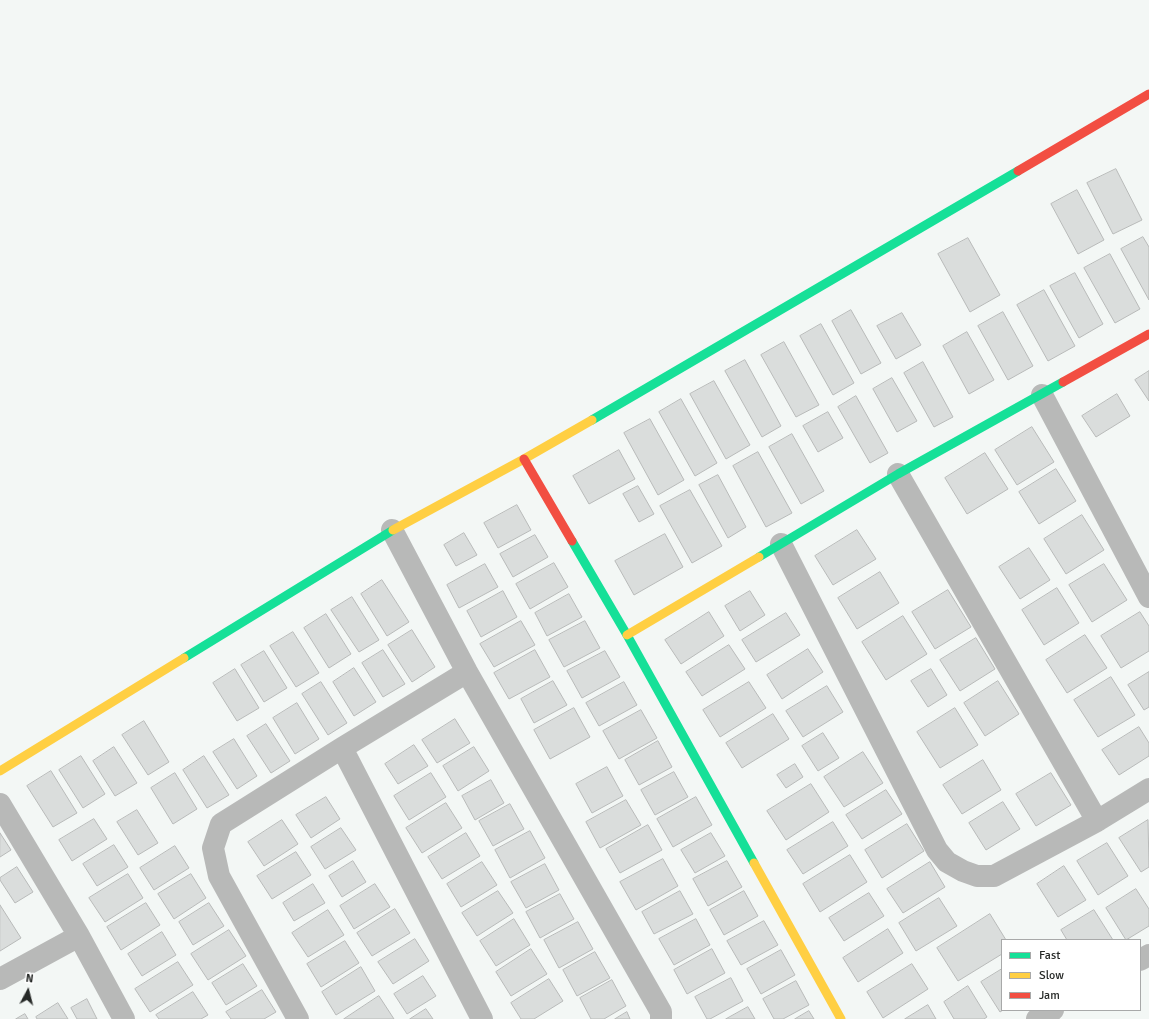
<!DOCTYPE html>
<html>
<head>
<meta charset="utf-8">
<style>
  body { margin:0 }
  #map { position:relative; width:1149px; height:1019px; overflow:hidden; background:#f3f7f5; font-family:Signika,sans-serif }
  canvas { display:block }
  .legend { position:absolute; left:1001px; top:939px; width:140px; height:72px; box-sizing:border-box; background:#fff; border:1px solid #a8a9a9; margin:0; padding:5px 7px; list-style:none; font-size:12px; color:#262927 }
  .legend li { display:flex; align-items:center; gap:8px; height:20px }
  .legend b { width:20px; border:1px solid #a8a9a9 }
  .north { position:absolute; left:8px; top:971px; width:40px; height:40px; -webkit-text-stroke:3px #fff; paint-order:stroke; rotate:7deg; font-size:11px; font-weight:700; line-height:16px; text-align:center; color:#262927 }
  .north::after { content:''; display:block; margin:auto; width:14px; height:18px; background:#262927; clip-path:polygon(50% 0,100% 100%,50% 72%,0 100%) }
</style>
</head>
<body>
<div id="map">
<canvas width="1149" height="1019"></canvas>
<ul class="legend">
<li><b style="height:5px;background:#16e098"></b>Fast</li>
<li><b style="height:5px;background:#ffcf43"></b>Slow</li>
<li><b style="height:5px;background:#f24e42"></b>Jam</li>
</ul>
<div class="north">N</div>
</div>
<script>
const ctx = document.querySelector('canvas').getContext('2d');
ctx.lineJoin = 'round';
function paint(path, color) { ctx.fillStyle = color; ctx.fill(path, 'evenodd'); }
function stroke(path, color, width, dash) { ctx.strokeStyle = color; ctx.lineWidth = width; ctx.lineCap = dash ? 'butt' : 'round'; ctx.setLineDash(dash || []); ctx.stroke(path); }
const building = new Path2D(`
  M1116,169l26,51 -29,14 -26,-51z
  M1077,190l27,50 -26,14 -27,-50z
  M1143,237l6,10v53l-28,-51z
  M968,238l32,57 -30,17 -32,-58z
  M1110,254l30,55 -25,14 -31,-55z
  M1075,273l28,51 -24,14 -29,-52z
  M1044,290l31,56 -27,15 -31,-56z
  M851,310l30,53 -20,11 -29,-53z
  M1003,312l30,54 -25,14 -30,-54z
  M902,313l19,32 -25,14 -19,-33z
  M821,324l33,59 -21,12 -33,-59z
  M967,332l27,48 -25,14 -26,-48z
  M784,342l35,63 -23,12 -35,-62z
  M745,360l36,66 -19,11 -37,-66z
  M923,362l30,55 -19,10 -30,-54z
  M1149,371v30l-14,-21z
  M892,378l25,43 -20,11 -24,-43z
  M714,381l36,64 -24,14 -36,-65z
  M1117,394l13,22 -34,21 -14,-21z
  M856,396l32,57 -18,10 -32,-56z
  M681,399l36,64 -22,13 -36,-64z
  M828,412l15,26 -25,14 -15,-26z
  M650,419l34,61 -26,15 -34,-62z
  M1032,427l22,35 -37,23 -22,-35z
  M792,434l32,57 -23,13 -32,-57z
  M619,450l16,29 -46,25 -16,-28z
  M758,452l34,61 -26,14 -33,-61z
  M985,453l23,36 -41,25 -22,-36z
  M1056,469l20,32 -37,23 -20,-32z
  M718,475l28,52 -18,11 -29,-53z
  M638,486l16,28 -15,8 -16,-28z
  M690,490l32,56 -30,17 -32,-57z
  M517,505l14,25 -33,18 -14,-25z
  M1082,515l22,35 -38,24 -22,-35z
  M857,530l19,29 -43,26 -18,-29z
  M464,533l13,22 -21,11 -12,-21z
  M665,534l18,33 -49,28 -19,-34z
  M535,535l13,22 -35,20 -13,-23z
  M1029,548l21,32 -30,19 -21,-32z
  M554,563l14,24 -38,22 -14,-25z
  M485,564l13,23 -39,21 -12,-23z
  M1104,564l23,36 -35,22 -23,-37z
  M880,572l19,31 -42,26 -19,-31z
  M382,580l27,42 -22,14 -26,-42z
  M1057,588l22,35 -35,22 -22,-35z
  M948,590l23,37 -36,22 -23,-37z
  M503,591l14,26 -36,20 -14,-26z
  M750,591l15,24 -25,16 -15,-25z
  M569,594l13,23 -35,19 -12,-23z
  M352,597l27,43 -20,12 -28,-42z
  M709,612l15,24 -43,28 -16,-24z
  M1140,612l9,14v25l-28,17 -20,-32z
  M786,613l14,22 -44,27 -14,-22z
  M326,614l25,40 -22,14 -25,-40z
  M903,616l24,38 -41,26 -24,-38z
  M521,621l14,24 -41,22 -14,-23z
  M585,621l15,27 -36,19 -15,-27z
  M412,630l23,37 -23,15 -24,-37z
  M293,632l26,41 -23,14 -26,-41z
  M1085,635l22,33 -40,25 -21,-33z
  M976,638l19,31 -35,22 -20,-31z
  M729,645l16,24 -43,27 -16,-24z
  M808,649l15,23 -41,27 -15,-24z
  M383,650l22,34 -22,13 -21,-34z
  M535,650l15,27 -41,22 -15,-26z
  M264,651l23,37 -23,14 -23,-37z
  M605,651l15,26 -38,21 -15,-27z
  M354,668l22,34 -22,14 -21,-34z
  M235,669l24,39 -22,13 -24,-38z
  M931,669l16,26 -19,12 -17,-26z
  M1149,672v35l-5,3 -16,-25z
  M1111,677l24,38 -37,22 -24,-37z
  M553,681l14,24 -33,18 -13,-24z
  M998,681l21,33 -34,22 -21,-33z
  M321,682l26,41 -19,12 -26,-41z
  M624,682l13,23 -38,21 -13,-23z
  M749,682l17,26 -46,29 -17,-27z
  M827,686l16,26 -40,25 -17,-26z
  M297,703l22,36 -24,15 -22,-36z
  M574,708l16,29 -40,22 -16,-29z
  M955,708l23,37 -38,23 -23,-36z
  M641,710l16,28 -38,21 -16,-28z
  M773,714l16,25 -47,29 -16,-25z
  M455,719l15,24 -33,20 -15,-23z
  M144,721l25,41 -21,13 -26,-40z
  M266,724l24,37 -19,12 -24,-37z
  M1139,727l10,16v13l-30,19 -17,-25z
  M823,733l16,25 -21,13 -16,-25z
  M234,739l23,37 -20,13 -24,-37z
  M658,741l14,26 -33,18 -14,-25z
  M414,745l14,21 -30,18 -13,-20z
  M114,747l23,36 -22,13 -22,-35z
  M474,747l15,24 -31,20 -15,-25z
  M863,752l20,31 -39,24 -20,-30z
  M81,756l24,38 -22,14 -24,-38z
  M204,756l25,39 -22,13 -24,-38z
  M983,760l18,30 -39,24 -19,-29z
  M795,764l8,13 -17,11 -9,-13z
  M607,767l16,29 -31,17 -16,-29z
  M51,771l26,42 -24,14 -26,-41z
  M674,772l14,25 -33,18 -14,-25z
  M175,773l22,36 -24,15 -22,-36z
  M431,773l15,24 -37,23 -15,-24z
  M1051,773l20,32 -35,21 -20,-32z
  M491,780l13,23 -29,17 -13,-24z
  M811,784l18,28 -43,28 -19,-29z
  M886,790l16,24 -40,25 -16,-24z
  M326,797l14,22 -29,19 -15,-23z
  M696,797l16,28 -39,22 -16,-28z
  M626,800l15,25 -41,23 -14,-26z
  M1003,802l17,27 -34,21 -17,-27z
  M446,803l16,25 -40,25 -16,-25z
  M510,804l14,25 -31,17 -14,-25z
  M137,810l21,33 -20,12 -21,-33z
  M94,819l13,20 -35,22 -13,-21z
  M282,820l16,24 -34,22 -16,-24z
  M1148,820l1,47 -8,5 -22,-34z
  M833,822l15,24 -45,28 -16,-24z
  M907,824l17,27 -42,27 -17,-28z
  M648,825l14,25 -42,23 -14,-24z
  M341,828l15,22 -31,19 -14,-22z
  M530,831l15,27 -35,20 -15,-28z
  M0,833l11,17 -11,7z
  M466,833l14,23 -38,23 -14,-22z
  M711,833l14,23 -30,17 -14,-23z
  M1107,843l21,33 -30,19 -21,-34z
  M114,845l14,22 -31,19 -14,-22z
  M175,846l14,22 -35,22 -14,-22z
  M296,852l15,23 -39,24 -15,-23z
  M850,855l17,27 -47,30 -17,-28z
  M663,859l15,27 -42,24 -16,-28z
  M353,861l13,21 -24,15 -13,-21z
  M727,861l15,26 -34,19 -15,-27z
  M482,862l15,23 -36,22 -14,-23z
  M930,862l15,25 -42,26 -16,-24z
  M545,864l14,26 -33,18 -15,-26z
  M1064,866l22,34 -28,17 -21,-33z
  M17,867l16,25 -18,11 -15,-23v-2z
  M128,874l15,24 -38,24 -16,-24z
  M191,874l15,24 -32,21 -16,-25z
  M313,884l12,19 -31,18 -11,-18z
  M375,884l15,23 -36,22 -14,-23z
  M1136,889l13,20v17l-23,14 -20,-32z
  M498,891l15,22 -36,23 -15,-23z
  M680,891l13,23 -39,20 -12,-22z
  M744,891l14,25 -34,19 -14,-25z
  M869,893l15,23 -40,25 -15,-23z
  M560,894l14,25 -34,19 -14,-26z
  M939,898l18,28 -41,25 -17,-28z
  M146,903l14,22 -39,25 -14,-23z
  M209,903l15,23 -31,19 -14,-23z
  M0,905l21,33 -21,13z
  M395,909l15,24 -38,23 -15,-23z
  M328,910l16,25 -36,22 -16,-24z
  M1094,910l19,30h-46l-6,-10z
  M990,914l16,26h-4v14l-44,27 -21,-33z
  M514,919l16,26 -34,21 -16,-25z
  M696,919l14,26 -36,20 -15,-26z
  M764,921l14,24 -37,20 -14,-24z
  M578,922l15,27 -34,19 -15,-28z
  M888,929l15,24 -45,29 -15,-24z
  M229,930l17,26 -38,24 -17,-26z
  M162,932l14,23 -34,21 -14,-22z
  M415,939l14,22 -36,23 -15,-22z
  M345,941l14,22 -38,24 -14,-23z
  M531,949l16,25 -36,22 -15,-24z
  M712,949l13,24 -38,21 -13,-24z
  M781,950l14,25 -34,19 -14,-25z
  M595,952l15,26 -33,18 -14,-26z
  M178,962l15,23 -43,27 -15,-23z
  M243,964l14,22 -31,19 -14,-22z
  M912,964l16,25 -45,29 -16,-26z
  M361,967l14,24 -39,24 -14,-23z
  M1002,969v41h1l-3,2 -19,-30z
  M423,976l13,20 -29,18 -13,-20z
  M731,978l12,23 -33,18h-3l-12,-22z
  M549,979l14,22 -29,18h-13l-10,-16z
  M612,980l14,26 -22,13h-13l-11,-21z
  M796,981l13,24 -26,14h-9l-11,-20z
  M968,986l19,31 -3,2h-30l-10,-17z
  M262,990l14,22 -12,7h-33l-5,-7z
  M193,992l15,23 -7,4h-42l-3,-4z
  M379,996l15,23h-50z
  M87,999l10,20h-20l-6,-11z
  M58,1003l10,16h-31l-1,-2z
  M928,1005l8,14h-31z
  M748,1007l7,12h-29z
  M426,1009l7,10h-23z
  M809,1011l5,8h-19z
  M627,1012l3,7h-15z
  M25,1014l3,5h-12z`);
paint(building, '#dadddc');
stroke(building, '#b8bab9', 1);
stroke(new Path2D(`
  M1042,395l107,202
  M898,474l199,347
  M392,530l75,142 194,340v7
  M781,544l156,306 10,12 16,9 14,5h17l103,-55 52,-32
  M342,748l140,271
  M0,804l79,132 45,83
  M1140,960l9,-5
  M0,979l79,-43
  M298,1019l-79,-143 -6,-28 8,-24 121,-76 125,-76
  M1037,1019l16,-9`), '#b8b9b8', 22);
stroke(new Path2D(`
  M592,420l426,-249
  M572,541l55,94 127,228
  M759,557l139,-83 165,-92
  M184,658l209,-128`), '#16e098', 9);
stroke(new Path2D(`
  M393,530l131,-71 68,-39
  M627,635l132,-78
  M0,771l184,-113
  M754,863l87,156`), '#ffcf43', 9);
stroke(new Path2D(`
  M1018,171l131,-77
  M1063,382l86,-48
  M524,459l48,82`), '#f24e42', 9);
</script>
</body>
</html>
